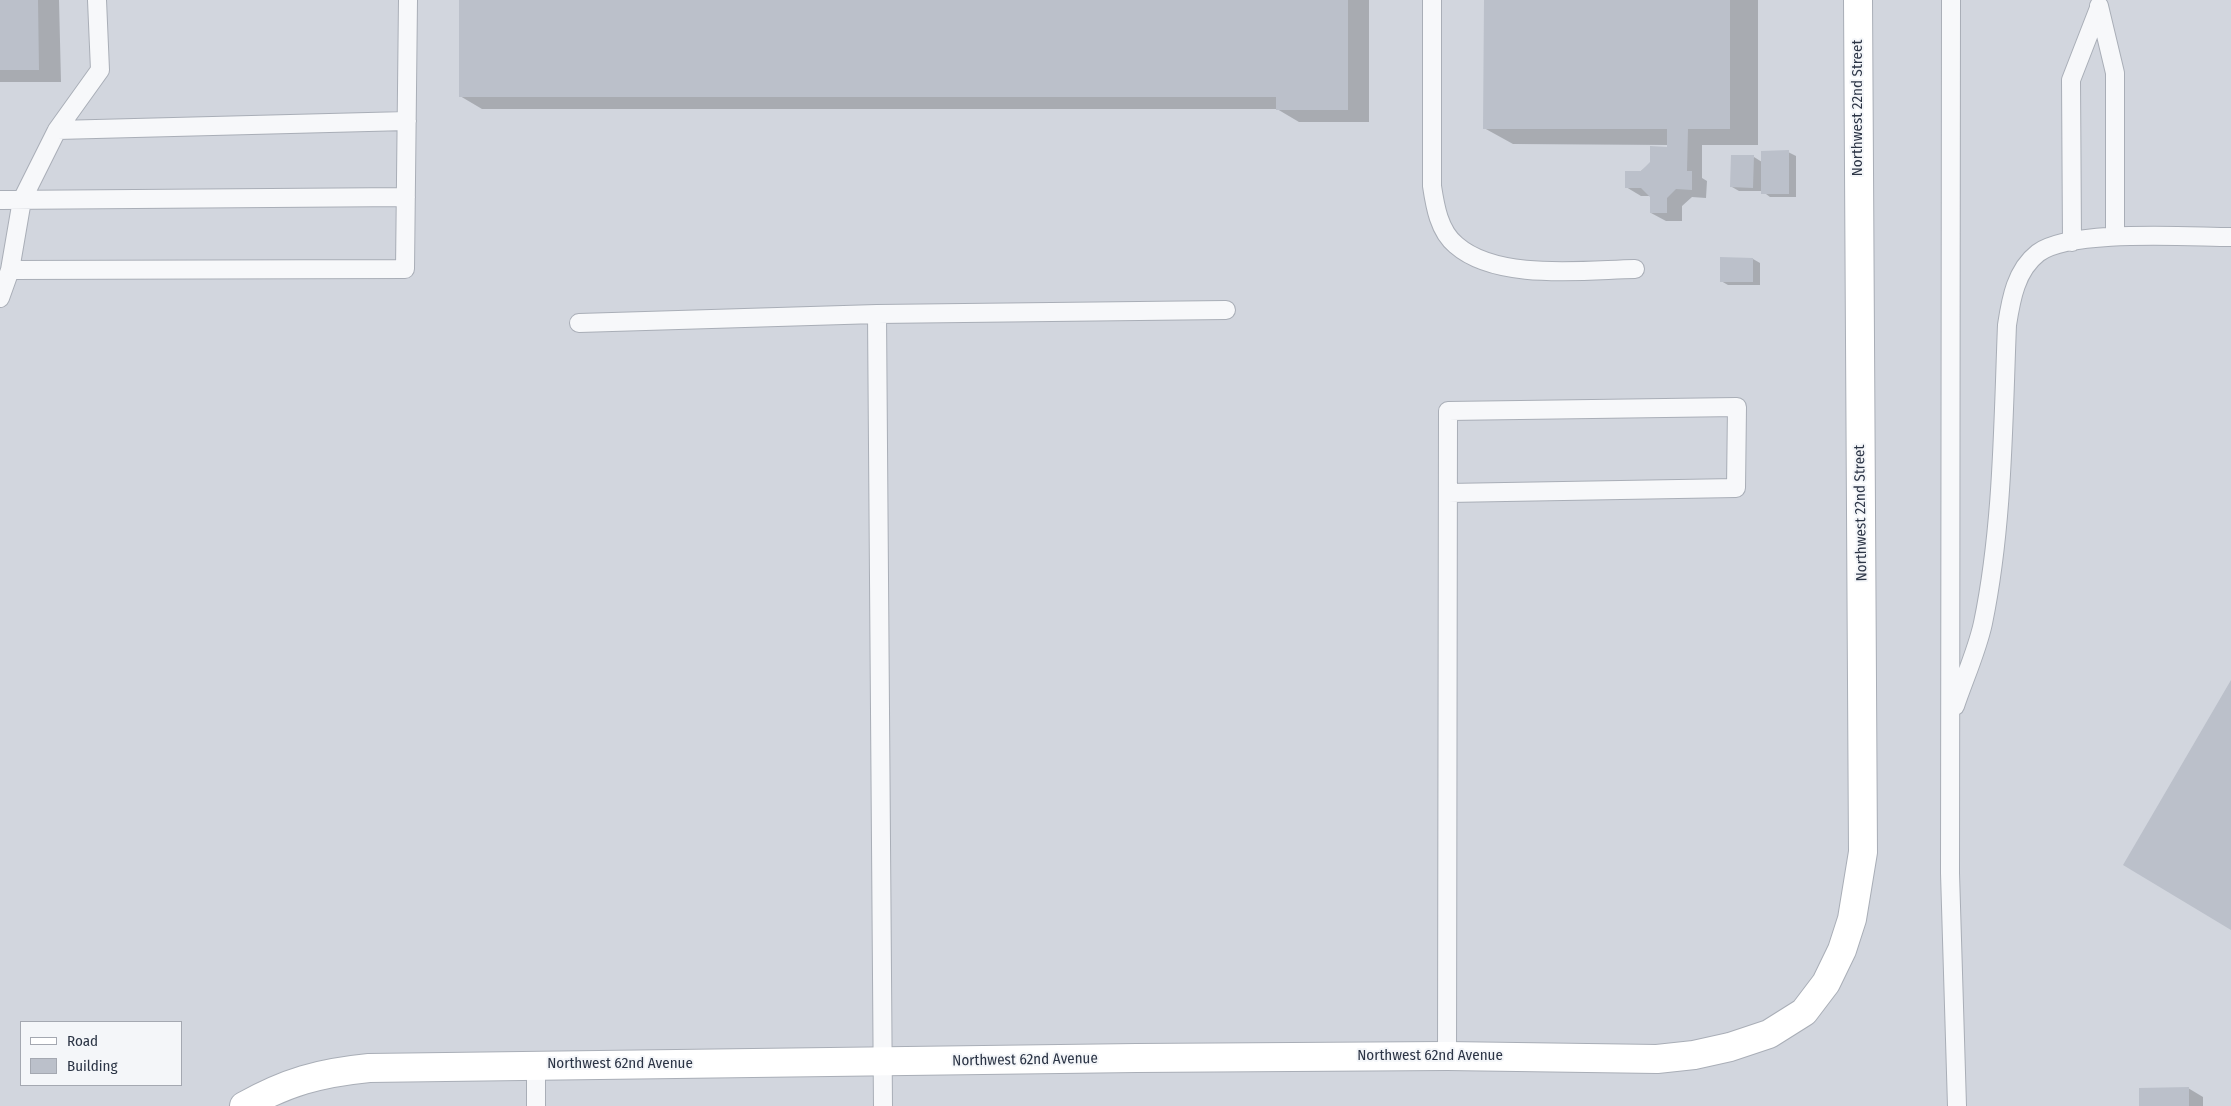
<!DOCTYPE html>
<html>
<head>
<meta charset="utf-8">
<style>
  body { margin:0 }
  #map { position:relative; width:2231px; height:1106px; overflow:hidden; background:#e4e7ec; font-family:"Fira Sans Condensed",sans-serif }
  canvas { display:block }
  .legend { position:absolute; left:20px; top:1021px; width:162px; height:65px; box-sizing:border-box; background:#f4f6f9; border:1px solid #a4a8b1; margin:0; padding:6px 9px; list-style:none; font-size:15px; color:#2b3445 }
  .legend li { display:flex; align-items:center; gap:10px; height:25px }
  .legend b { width:25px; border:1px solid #a4a8b1 }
</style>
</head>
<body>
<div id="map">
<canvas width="2231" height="1106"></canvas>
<ul class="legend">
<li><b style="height:6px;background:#fff"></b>Road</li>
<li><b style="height:14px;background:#bbc0ca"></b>Building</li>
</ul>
</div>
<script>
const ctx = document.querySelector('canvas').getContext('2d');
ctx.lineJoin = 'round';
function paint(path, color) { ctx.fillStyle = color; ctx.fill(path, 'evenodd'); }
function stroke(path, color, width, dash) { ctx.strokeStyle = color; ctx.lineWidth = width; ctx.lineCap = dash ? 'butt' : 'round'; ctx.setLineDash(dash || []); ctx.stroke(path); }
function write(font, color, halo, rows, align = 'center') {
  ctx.font = font + ' "Fira Sans Condensed",sans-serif'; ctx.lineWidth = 4; ctx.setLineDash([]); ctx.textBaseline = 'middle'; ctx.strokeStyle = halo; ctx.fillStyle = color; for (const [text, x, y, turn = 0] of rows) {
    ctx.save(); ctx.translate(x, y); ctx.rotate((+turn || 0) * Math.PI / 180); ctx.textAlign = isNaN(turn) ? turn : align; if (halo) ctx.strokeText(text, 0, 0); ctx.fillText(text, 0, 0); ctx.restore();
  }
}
paint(new Path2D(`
  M0,0h2231v1106h-2231zM21,1022h160v63h-160z`), '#d2d6de');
paint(new Path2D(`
  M0,0h59l2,82h-61z
  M460,0h909v122h-70l-22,-13h-795l-22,-13z
  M1485,0h273v145h-56v33l5,3 -1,17 -14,-1 -10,9v15h-16l-15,-8v-17h-10l-15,-9v-15l15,-1 27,-23v-3l-155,-1 -29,-16z
  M1788,152l8,4v41h-26l-8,-6h-23l-7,-4 22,-30 8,5z
  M1721,258l32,1 7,4v22h-32l-7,-4z
  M2188,1088l15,9v9h-62z`), '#0003');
paint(new Path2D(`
  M0,0h38l1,70h-39z
  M459,0h889v110h-72v-13h-817z
  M1484,0h246v129h-42l-1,42h5v19l-16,-1 -9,9v15h-17v-16l-9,-9h-16v-17h16l9,-9v-16l17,1v-18h-184z
  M1789,150v44h-28v-43z
  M1731,155h23l-1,33 -23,-1z
  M1720,257l33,1v24h-33z
  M2231,680v250l-108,-65z
  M2189,1087v19h-50v-18z`), '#bbc0ca');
const lane = new Path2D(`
  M1432,0v186c3,20 7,45 24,59 41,36 127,25 179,24
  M1951,0l-1,873 7,233
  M2099,6l16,67v163
  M57,130l350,-9
  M0,200l406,-3
  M2072,242l-1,-162 28,-72
  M10,270l395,-1 3,-269
  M0,298l10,-28 12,-70 35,-70 43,-60 -3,-70
  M877,314l6,792
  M579,323l298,-9 349,-4
  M1955,706c9,-27 22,-55 28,-83 20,-97 20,-199 24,-298 4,-26 9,-55 31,-72 32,-24 150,-16 193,-16
  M1447,1056l1,-645 289,-4 -1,81 -288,5
  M536,1106v-41`);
const secondary = new Path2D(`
  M244,1106c43,-24 75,-33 125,-38l768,-10 310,-2 210,3 37,-4 36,-8 39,-13 35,-22 22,-29 16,-33 10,-31 11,-67 -5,-852`);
stroke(lane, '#a9aeb7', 20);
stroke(secondary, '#a9aeb7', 30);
stroke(lane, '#f7f8fa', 18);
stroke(secondary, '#fff', 28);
write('15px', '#2b3445', '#f4f6f9', [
  ["Northwest 22nd Street",1858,108,-90],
  ["Northwest 22nd Street",1861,513,-91],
  ["Northwest 62nd Avenue",1430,1056],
  ["Northwest 62nd Avenue",1025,1060,-1],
  ["Northwest 62nd Avenue",620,1064]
]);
</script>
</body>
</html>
